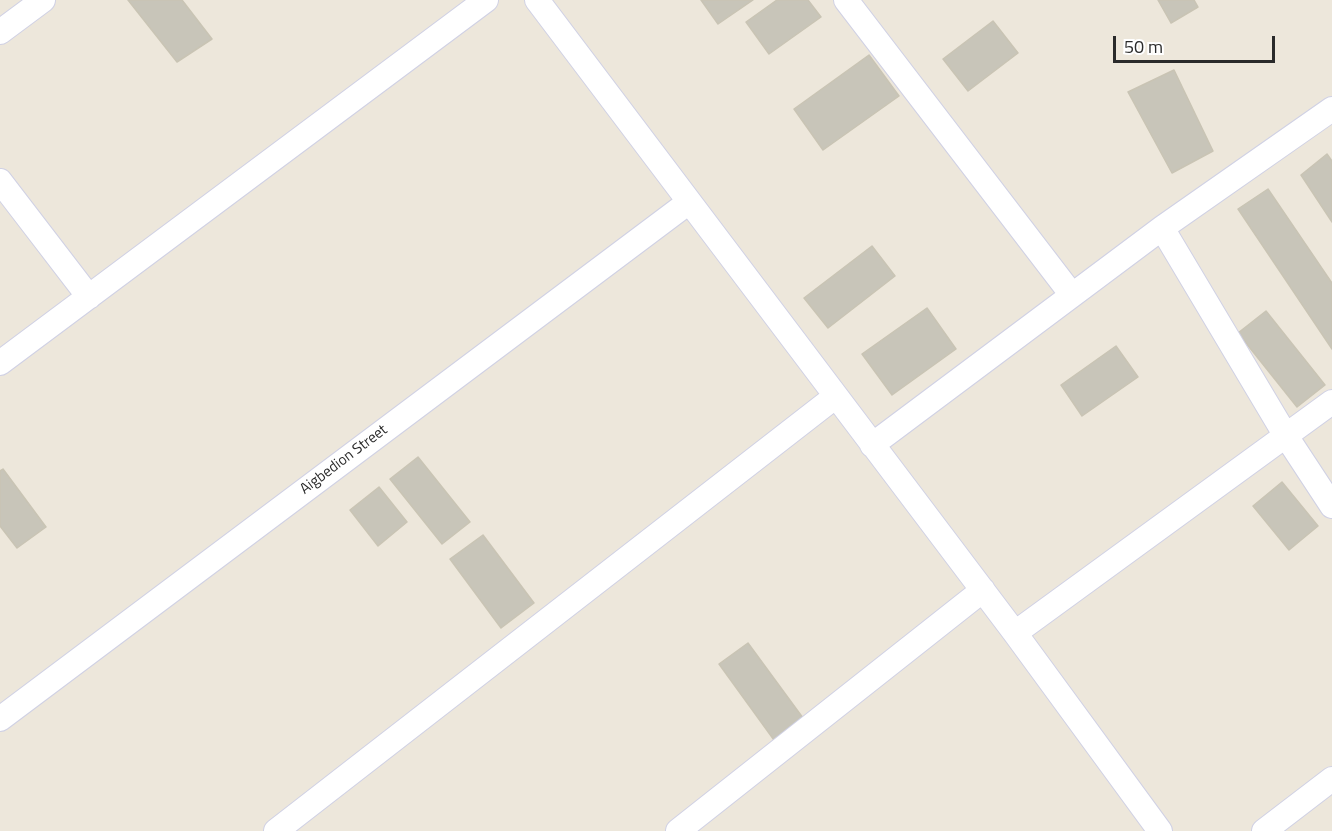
<!DOCTYPE html>
<html>
<head>
<meta charset="utf-8">
<style>
  body { margin:0 }
  #map { position:relative; width:1332px; height:831px; overflow:hidden; background:#ede7db; font-family:"Titillium Web",sans-serif }
  canvas { display:block }
  .scale { position:absolute; left:1113px; top:36px; width:162px; height:27px; box-sizing:border-box; border:3px solid #2a2a2a; border-top:0; padding-left:8px; font-size:18px; line-height:21px; white-space:nowrap; color:#2a2a2a; -webkit-text-stroke:4px #fff; paint-order:stroke }
</style>
</head>
<body>
<div id="map">
<canvas width="1332" height="831"></canvas>
<div class="scale">50 m</div>
</div>
<script>
const ctx = document.querySelector('canvas').getContext('2d');
ctx.lineJoin = 'round';
function paint(path, color) { ctx.fillStyle = color; ctx.fill(path, 'evenodd'); }
function stroke(path, color, width, dash) { ctx.strokeStyle = color; ctx.lineWidth = width; ctx.lineCap = dash ? 'butt' : 'round'; ctx.setLineDash(dash || []); ctx.stroke(path); }
function write(font, color, halo, rows, align = 'center') {
  ctx.font = font + ' "Titillium Web",sans-serif'; ctx.lineWidth = 6; ctx.setLineDash([]); ctx.textBaseline = 'middle'; ctx.strokeStyle = halo; ctx.fillStyle = color; for (const [text, x, y, turn = 0] of rows) {
    ctx.save(); ctx.translate(x, y); ctx.rotate((+turn || 0) * Math.PI / 180); ctx.textAlign = isNaN(turn) ? turn : align; if (halo) ctx.strokeText(text, 0, 0); ctx.fillText(text, 0, 0); ctx.restore();
  }
}
const building = new Path2D(`
  M128,0h54l30,39 -35,23z
  M701,0h52l-35,24z
  M777,0h31l13,17 -52,37 -23,-32z
  M1158,0h36l4,7 -27,16z
  M993,21l25,32 -50,38 -25,-32z
  M869,55l30,41 -76,54 -29,-41z
  M1174,70l39,81 -41,22 -44,-81z
  M1327,154l5,7v61l-31,-47z
  M1268,189l64,94v66l-94,-140z
  M872,246l23,30 -67,52 -24,-30z
  M927,308l29,41 -64,46 -30,-41z
  M1266,311l59,74 -28,22 -59,-74z
  M1116,346l22,31 -56,39 -21,-31z
  M418,457l52,65 -28,22 -52,-65z
  M3,469l43,58 -29,21 -17,-22v-55z
  M1282,482l36,44 -29,24 -36,-44z
  M379,487l28,35 -29,24 -28,-36z
  M483,535l51,68 -33,25 -51,-69z
  M748,643l55,75 -29,22 -55,-76z`);
paint(building, '#c8c5b9');
stroke(building, '#c9c4b4', 1.5);
const street = new Path2D(`
  M537,0l478,633 145,198
  M846,0l226,295
  M0,32l43,-32
  M0,181l89,116
  M1162,228l124,208 46,70
  M0,363l486,-363
  M872,445l290,-217 170,-119
  M1015,633l317,-231
  M0,719l689,-517
  M276,831l560,-435
  M678,831l305,-241
  M1264,831l68,-52`);
stroke(street, '#d0d1e4', 26);
stroke(street, '#fff', 24);
write('15px', '#2a2a2a', '#fff', [
  ["Aigbedion Street",344,460,-37]
]);
</script>
</body>
</html>
